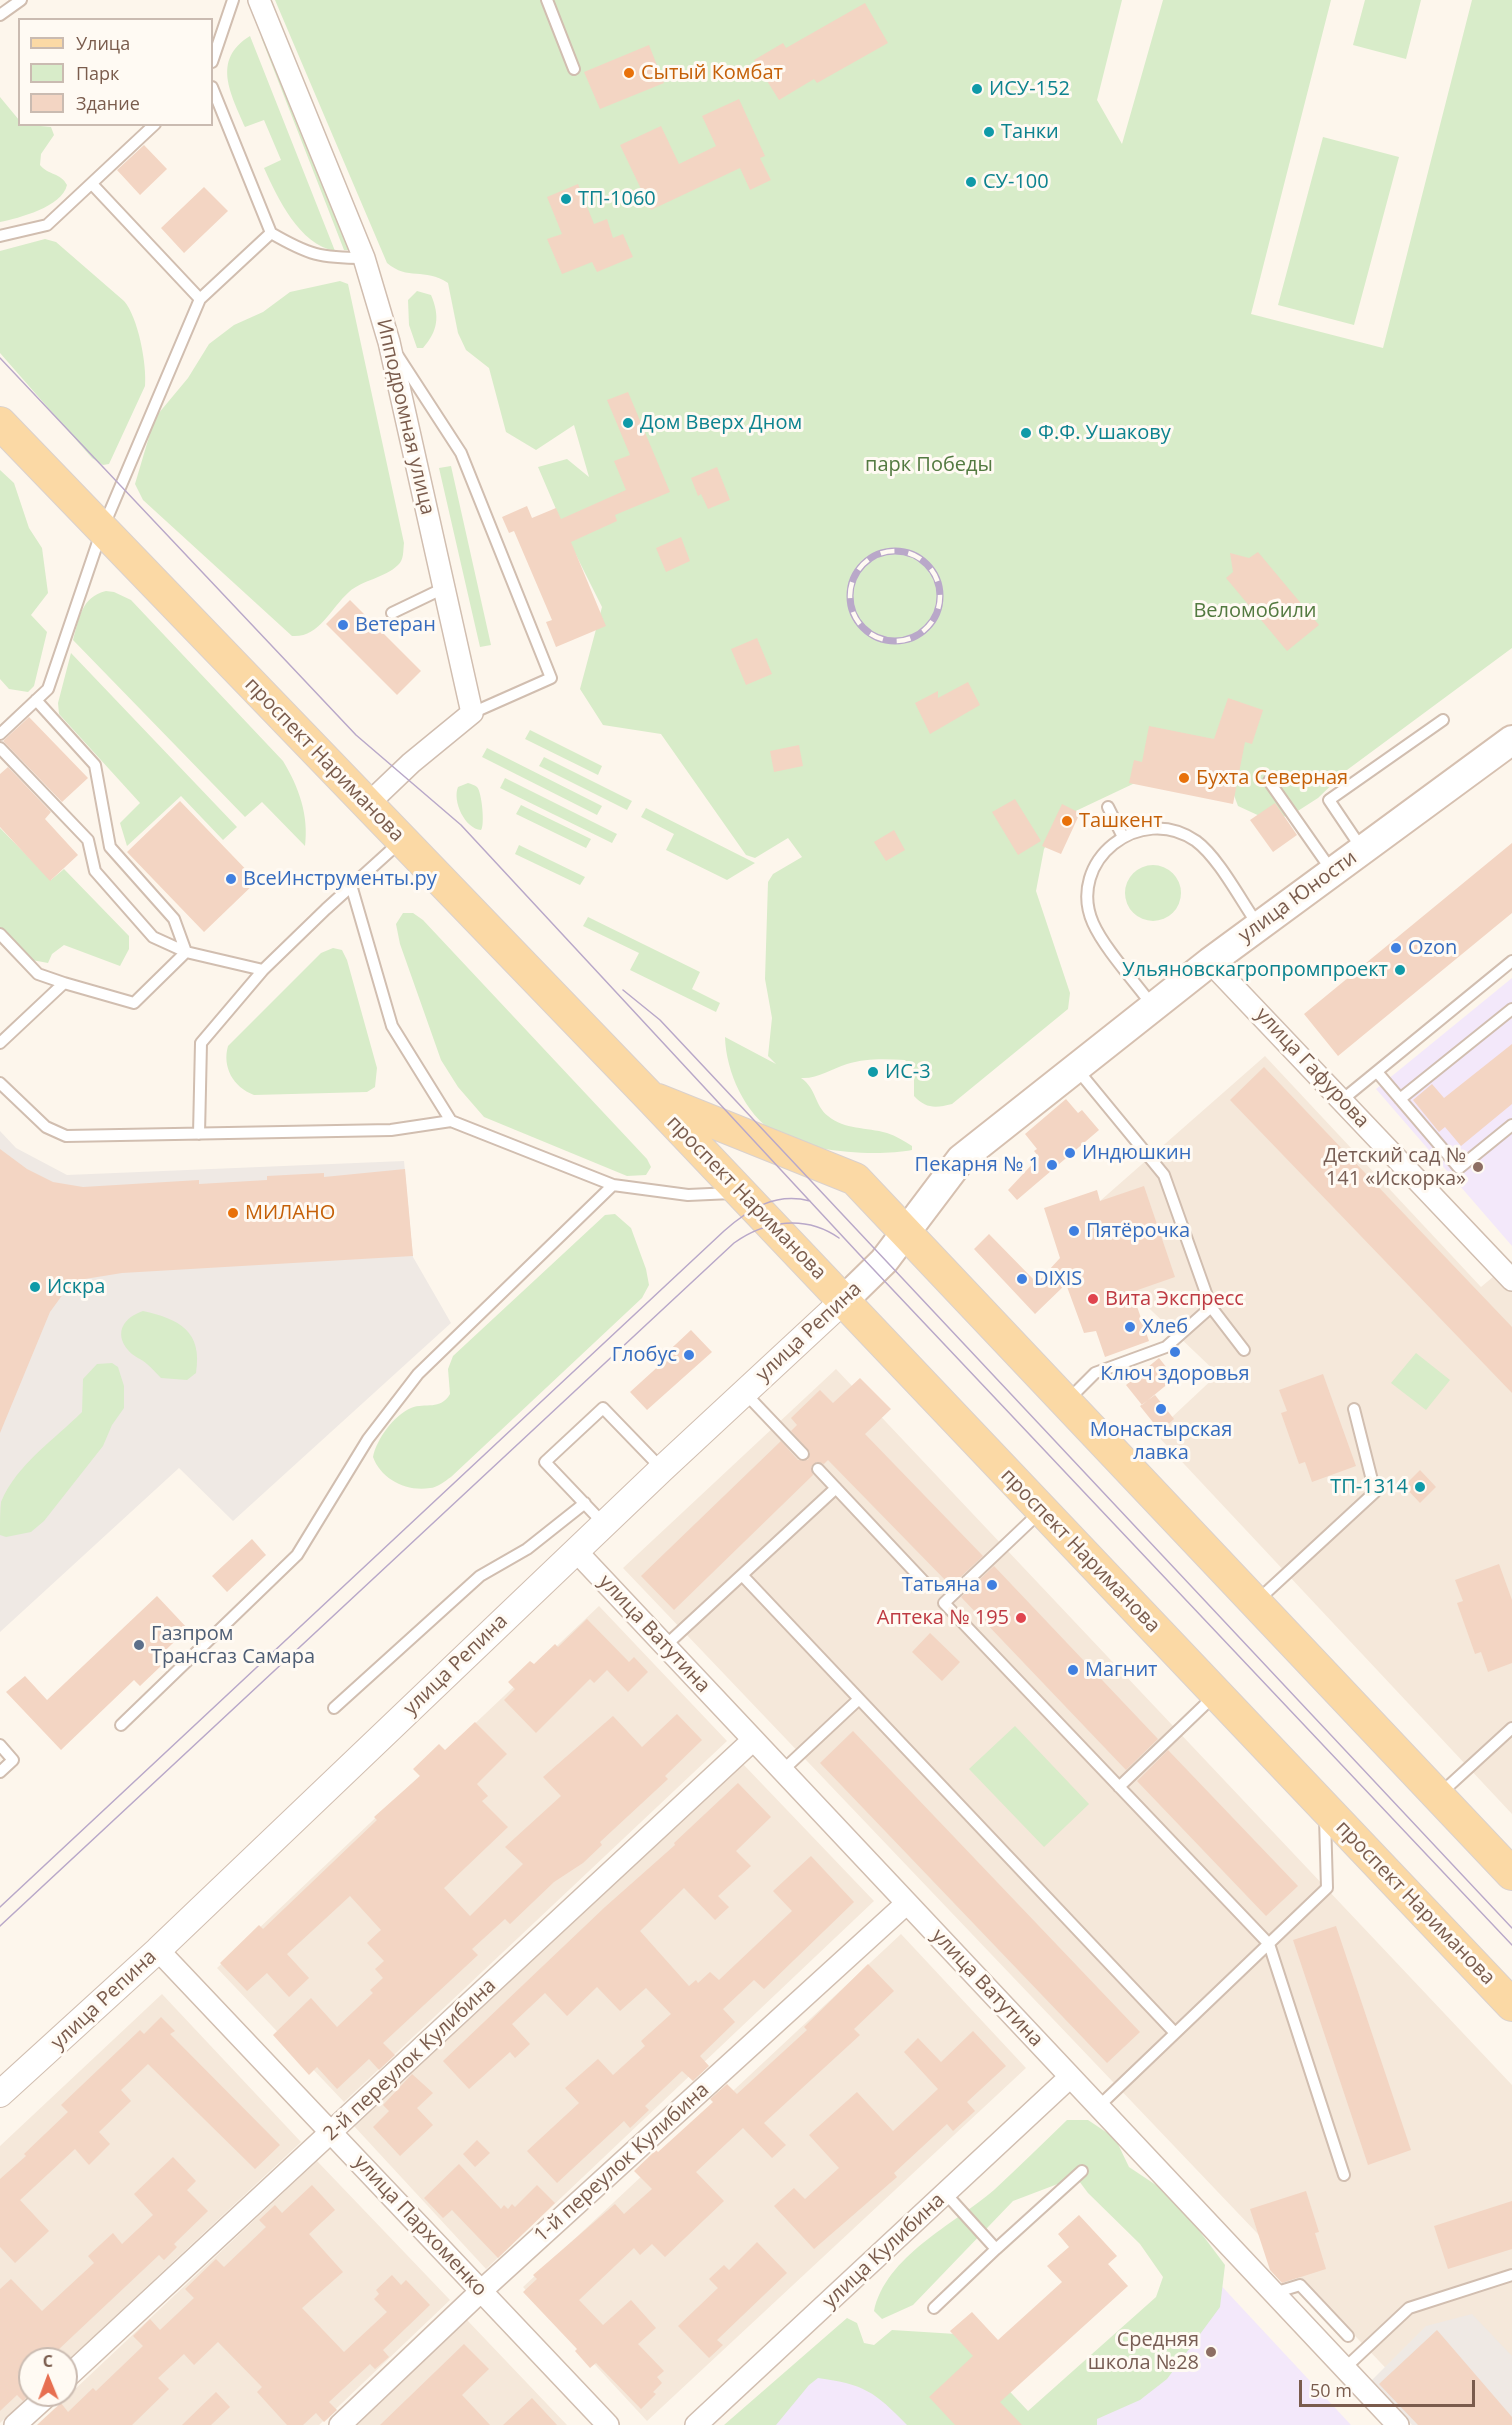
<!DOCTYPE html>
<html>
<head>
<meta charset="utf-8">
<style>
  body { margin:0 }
  #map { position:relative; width:1512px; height:2425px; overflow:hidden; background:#fdf6ec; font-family:"Open Sans",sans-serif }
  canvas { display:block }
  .legend { position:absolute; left:18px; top:18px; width:195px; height:108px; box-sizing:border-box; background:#fffaf3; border:2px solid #cabbb1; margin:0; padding:8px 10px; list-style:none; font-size:18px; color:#7a5c4d }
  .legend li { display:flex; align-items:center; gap:12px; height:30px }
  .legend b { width:30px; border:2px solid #cabbb1 }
  .north { position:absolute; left:18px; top:2347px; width:60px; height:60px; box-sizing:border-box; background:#fffaf3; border:2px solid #cabbb1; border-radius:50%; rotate:359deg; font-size:16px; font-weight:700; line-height:24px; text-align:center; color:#7a5c4d }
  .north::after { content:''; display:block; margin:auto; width:21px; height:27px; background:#e76f51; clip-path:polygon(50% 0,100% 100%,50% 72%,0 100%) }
  .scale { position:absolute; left:1299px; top:2380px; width:176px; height:27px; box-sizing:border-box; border:3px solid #7a5c4d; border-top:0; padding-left:8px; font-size:18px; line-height:21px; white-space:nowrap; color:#7a5c4d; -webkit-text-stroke:4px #fffaf3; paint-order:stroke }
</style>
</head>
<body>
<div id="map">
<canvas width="1512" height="2425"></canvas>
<ul class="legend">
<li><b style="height:8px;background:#fbd9a5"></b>Улица</li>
<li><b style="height:16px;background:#d8ecc9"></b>Парк</li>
<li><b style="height:16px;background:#f3d5c3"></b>Здание</li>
</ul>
<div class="north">С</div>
<div class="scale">50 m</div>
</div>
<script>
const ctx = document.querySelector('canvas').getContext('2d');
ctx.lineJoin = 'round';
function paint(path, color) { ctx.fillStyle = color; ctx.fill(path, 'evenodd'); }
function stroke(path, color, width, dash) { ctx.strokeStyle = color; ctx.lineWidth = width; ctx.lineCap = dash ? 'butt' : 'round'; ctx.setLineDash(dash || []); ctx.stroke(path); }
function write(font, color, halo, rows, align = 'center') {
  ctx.font = font + ' "Open Sans",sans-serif'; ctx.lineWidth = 6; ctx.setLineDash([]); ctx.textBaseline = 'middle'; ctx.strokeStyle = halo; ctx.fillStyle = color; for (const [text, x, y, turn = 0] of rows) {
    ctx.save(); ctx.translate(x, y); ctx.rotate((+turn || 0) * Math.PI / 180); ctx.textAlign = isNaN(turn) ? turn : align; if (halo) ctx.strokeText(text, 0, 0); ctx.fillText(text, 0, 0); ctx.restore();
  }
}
paint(new Path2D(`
  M1265,1056l216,231 31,-26v553l-357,-381 63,-59 -86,-82 -32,-91z
  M836,1369l676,716v340h-72l-817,-857z
  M599,1606l128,135 -383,361 -127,-134z
  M743,1764l131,137 -388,368 -132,-143z
  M901,1934l125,134 -379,353 -124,-134z
  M162,1994l139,148 -235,220v-3h-36v36l-30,28v-277z
  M317,2161l133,139 -131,125h-282z
  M467,2320l100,105h-210z`), '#f5e8da');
paint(new Path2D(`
  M0,1131l16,17 51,27 337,-14 9,96 38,66 -218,198 -54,-53 -179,164z
  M1472,2314l40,42v69h-100l-42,-43 56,-56z`), '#efe9e4');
paint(new Path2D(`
  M1512,978v268l-136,-157z
  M1215,2279l136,146h-289z
  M847,2328l92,97h-200z`), '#f3e8fa');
paint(new Path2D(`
  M275,0h847l-25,100 25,44 41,-144h168l-80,314 132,34 89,-348h40v648l-165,122 -29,28 -28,18 -26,2 -26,-12 -6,-16 -78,-16 -91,43 -19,32 -8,42 34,102 -2,16 -116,95c-16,4 -26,5 -38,-8v-25l-9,-11c-20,-1 -38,-2 -58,4 -16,5 -29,15 -46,14 16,11 13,27 27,38 17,14 38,11 59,17 9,3 17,8 25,13v4c-36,7 -106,2 -137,-17 -30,-19 -49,-61 -50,-96l51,27 -8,-8 4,-38 -7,-39 3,-97 5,-8 29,-17 -14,-19 -33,20 -9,-3 -85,-121 -58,-9 -23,-36 22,-82 -28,-56 -36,-84 29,-8 22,18 -15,-52 -38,25 -30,-18 -17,-64 -23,-18 -8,-17 -10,-50c-24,-16 -40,-2 -61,-20z
  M1365,0h56l-15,59 -53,-14z
  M250,36l85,215c-36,-7 -57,-52 -71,-83l17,-8 -17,-40 -19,7c-14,-33 -34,-67 5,-91z
  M261,37l6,6 82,207h-5z
  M0,97l19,23 1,4 31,3 3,8 -13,19 -1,11c8,10 21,8 27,20 -5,22 -48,33 -67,37z
  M1323,137l76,20 -45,168 -76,-20z
  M45,239l11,3 68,59c14,16 23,63 21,85l-36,78 -6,1 -11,-7 -92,-105v-102z
  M340,281l8,3 56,259c-1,8 0,17 -6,22 -13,13 -36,15 -49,27 -19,17 -30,46 -57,44l-149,-136 -8,-16 16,-54 7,-16 30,-36 21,-34 25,-19 29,-13 27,-20z
  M417,291l14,4c9,21 7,36 -8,53h-6l-8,-23 -1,-25z
  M451,466l40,179 -11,2 -41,-179z
  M0,470l14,13 15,45 13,20 6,45 -17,22 16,17 -13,54 -6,6 -19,-3 -9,-10z
  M106,591l8,1 17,8 152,161c16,26 26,55 22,85l-43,-44 -17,15 -172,-177c6,-21 8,-43 33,-49z
  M71,653l166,174 -14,13 -42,-44 -54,50 -7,-23 20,-20 -81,-89 -1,-11z
  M530,730l72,36 -4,9 -73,-36z
  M487,748l115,58 -5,9 -115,-58z
  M544,757l88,44 -5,9 -88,-44z
  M505,778l112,56 -5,9 -112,-55z
  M468,783c3,1 7,2 9,4 5,5 8,39 4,43 -16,-1 -29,-29 -23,-43z
  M521,805l70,34 -5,9 -70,-34z
  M646,808l109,55 -28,17 -61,-30 8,-16 -33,-17z
  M0,828l51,52 13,-11 65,67v13l-9,17 -56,-21 -12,9 -4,9 -16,-3 -32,-33z
  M519,845l66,32 -5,8 -65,-31z
  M1125 893a28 28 0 1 1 56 0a28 28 0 1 1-56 0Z
  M403,913h10l10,7 224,239 4,8 -5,8 -19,1 -143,-59 -26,-30 -17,-27 -41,-116 -4,-20z
  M588,917l112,55 -8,17 28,14 -4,9 -86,-42 9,-17 -56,-27z
  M333,948l9,2 5,10 30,108 -2,19 -8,5 -113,3c-21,-8 -32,-28 -26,-49l93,-93z
  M615,1214l16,14 15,41 3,16 -7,13 -191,179c-6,4 -14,11 -21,11 -24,4 -49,-9 -57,-31 3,-17 21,-42 38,-49 15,-6 29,3 39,-14l-2,-25 5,-13 152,-141z
  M143,1311c36,8 60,20 53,62l-9,7 -26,-2c-5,-5 -9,-10 -14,-14 -5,-5 -15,-8 -19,-14 -15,-18 -3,-33 15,-39z
  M1416,1353l34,27 -24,30 -35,-27z
  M112,1363l6,4 6,19v22l-12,17 -9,21 -59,75 -13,11 -25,5 -6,-2c0,-9 0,-24 1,-33 16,-38 53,-62 81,-90l1,-33 14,-15z
  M1015,1726l74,78 -45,43 -75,-78z
  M1067,2120h21l27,18 14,29 45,30 51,68 -5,42 -53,72 -27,21 -43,19v6h-190c-32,-33 -43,-41 -89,-47l-9,7 -33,40h-52l123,-107 10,5 7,20 10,2 18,-15 64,4 72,77 128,-114 7,-20 -23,-33 -52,-51 -12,-16 -63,24 -100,104 -31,14 -8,-8c12,-55 79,-86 120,-121 25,-23 49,-47 73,-70z`), '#d8ecc9');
paint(new Path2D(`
  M865,3l23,40 -71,40 -3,-4 -35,21 -25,-40 29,-17 3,5z
  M649,45l15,38 -64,26 -16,-37z
  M739,99l26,57 -5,2 11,22 -21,10 -10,-22 -89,42 -31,-65 41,-19 18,38 37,-18 -14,-30z
  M144,145l23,24 -27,26 -23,-25z
  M578,184l16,40 13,-5 6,19 10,-4 10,23 -36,15 -5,-10 -30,12 -15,-35 15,-5 -15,-37z
  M204,187l24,24 -44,42 -23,-25z
  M628,392l42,100 -55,23 2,6 -46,21 35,84 -50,21 -10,-25 6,-2 -38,-89 -5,2 -7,-16 25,-11 5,12 24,-10 5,11 65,-29 -12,-29 16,-6 -23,-55z
  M717,467l13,33 -22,9 -7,-15 -3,2 -7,-18z
  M681,537l9,24 -24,11 -10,-24z
  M1258,552l61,73 -32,26 -61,-73 7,-6 -3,-19 19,5z
  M350,600l71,71 -24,24 -71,-71z
  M757,638l15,36 -26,11 -15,-36z
  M968,682l12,23 -50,29 -15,-31 23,-12v7z
  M1228,698l35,12 -11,34 -7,-2 -12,62 -104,-21 5,-23 8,2 7,-36 65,13z
  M29,717l59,61 -26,24 -59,-61z
  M799,745l4,21 -29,6 -4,-21z
  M8,767l43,45 -6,7 33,36 -28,26 -50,-54v-53z
  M1015,799l26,42 -23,14 -26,-43z
  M180,801l77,80 -53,51 -77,-80z
  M1275,803l22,32 -24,17 -23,-32z
  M1062,804l18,9 -19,41 -19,-8z
  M894,830l11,20 -19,11 -12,-19z
  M1512,843v70l-174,143 -34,-42z
  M1512,1044v60l-51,42 -16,-19 -6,5 -26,-32 19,-16 12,14z
  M1264,1067l248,260v66l-282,-293z
  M1066,1099l12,14 4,-3 17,20 -82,70 -9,-10 31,-33 -5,-6 3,-2 -12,-15z
  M0,1149l27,20 26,13 30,5 116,-7v4l68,-4v-4l57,-3v4l81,-8 8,87 -291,17 -37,6 -19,11 -16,22 -50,121z
  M1144,1186l31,91 -43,15 17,49 -44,16 -9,-26 -12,2 -18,-49 -31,30 -61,-65 15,-15 48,49 23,-25 -16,-50 53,-18 3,11z
  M691,1330l21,22 -65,58 -17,-18 33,-30 -3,-3z
  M1159,1358l16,20 -33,27 -16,-20z
  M1323,1374l33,92 -44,16 -7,-20 -6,2 -18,-51 6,-2 -8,-21z
  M860,1378l31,31 -26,25 118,122 -32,30 -123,-126 -4,4 -7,-2 -6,5 2,8 -139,135 -33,-34 140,-135 17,19h10l2,-8 -19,-21 6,-6 -6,-7 29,-28 13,13z
  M1155,1395l19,24 -14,12 -20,-25z
  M1420,1470l16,17 -16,16 -16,-17z
  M252,1539l14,16 -39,37 -15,-16z
  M1499,1564l13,36v63l-24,9 -7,-20 -6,2 -18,-51 6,-2 -8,-21z
  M994,1566l164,173 -32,31 -165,-173z
  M157,1596l31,33 -33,31 6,6 -21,20 -6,-6 -73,70 -55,-58 19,-16 22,24z
  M587,1619l42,43 5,-5 14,15 -20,20 -21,-22 -13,13 -4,-4 -54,54 -32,-33 11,-11 -7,-7 22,-21 4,3 21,-20 3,3z
  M930,1633l30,29 -18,19 -30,-29z
  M677,1714l25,26 -37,36 3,3 -68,63 2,3 -19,18 -29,19 -44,42 -5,-5 -33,30 6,6 -95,88 12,12 -16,15 -10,-11 -32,30 -20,-22 -8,8 -36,-40 38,-37 26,29 36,-34 -3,-3 13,-12 -8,-9 9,-8 -17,-18 14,-13 -31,-34 -63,58 22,24 -20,19 -22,-24 -20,18 -27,-28 39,-38 4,4 114,-109 -3,-3 46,-41 -7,-7 26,-25 6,6 30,-28 32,32 -30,30 11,12 -6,5 26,26 -64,61 26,28 53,-52 -18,-17 56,-51 -18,-19 70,-61 29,31z
  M853,1731l287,301 -33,31 -287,-300z
  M1168,1750l130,136 -32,30 -129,-135z
  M738,1783l33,34 -35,34 15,15 -33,30 11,11 -14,13 -31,-32 -44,43 49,55 7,-6 2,3 12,-11 9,8 73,-69 -19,-20 38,-35 43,46 -90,87 -10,-9 -31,29 12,13 -35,34 9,10 -16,15 -11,-10 -37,35 4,4 -19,18 -6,-7 -67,62 -30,-32 52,-48 -14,-15 33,-29 15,16 32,-29 -4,-5 30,-27 -25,-26 -26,23 -23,-24 -30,29 -22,-23 -33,31 18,20 -15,14 -5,-6 -41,37 -26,-28 162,-154 70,-62 -1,-2z
  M1336,1926l75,224 -43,15 -75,-225z
  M868,1964l26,27 -40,38 6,6 -96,88 22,22 -14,13 -29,-30 -47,44 28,29 -59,56 -13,-13 -12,11 -6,-7 -55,52 24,25 28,-25 25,28 -18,16 26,27 -7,6 5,6 -9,9 3,2 -15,15 -45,-46 -6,5 -15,-17 2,-2 -54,-57 14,-13 -4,-4 82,-71 9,10 28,-25 -18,-18 22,-21 2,2 55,-50 -3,-3 17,-15 10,10 70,-64 -3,-3z
  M161,2017l14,14 -5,3 110,111 -25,24 -107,-105 -27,26 10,11 -32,31 11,12 -21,21 -14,-16 -55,51 29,31 -34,32 -15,-16v-68l26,-23 -2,-2 44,-42 -7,-7 79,-75 4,4z
  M973,2031l33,35 -39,36 8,9 -22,20 -6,-7 -53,49 3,4 -83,72 -40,-43 20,-18 11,11 34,-31 -30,-33 48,-43 36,39 45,-42 -34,-37 14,-14 23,24z
  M412,2074l21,19 -16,15 16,17 -33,31 -27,-29 16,-16 -6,-6z
  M477,2140l13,13 -15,14 -12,-13z
  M173,2157l23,24 -9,9 21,21 -34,33 3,3 -13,13 -5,-5 -101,95 9,9h-37v35l-7,7 -6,-6 -17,16v-122l11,-10 31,32 52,-48 -6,-7 25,-23 9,11 31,-29 -19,-21z
  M459,2164l42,45 3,-4 4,4 4,-5 3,3 22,-22 18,18 -57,55 -46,-48 -9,8 -19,-20z
  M312,2185l23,25 -26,24 34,38 -41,36 42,44 43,-40 -13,-13 5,-5 -3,-4 16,-15 9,10 5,-5 24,25 -47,45 6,7 -14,12 -5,-5 -41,38 8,8 -13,12 -8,-9 -13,12h-16l-30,-33 5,-5 -44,-45 -24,23 -10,-11 -26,24 11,11 -37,36h-95l24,-22 7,9 25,-24 3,3 47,-45 -10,-10 17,-17 10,11 34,-32 -9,-9 31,-30 8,8 42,-40 -7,-7 16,-15 7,8z
  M1306,2191l13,41 -4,1 11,36 -44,14 -12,-13 -20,-61z
  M1512,2201v48l-64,20 -14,-43z
  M1079,2215l38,41 -9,8 20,22 -128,116 22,23h-67l-26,-28 44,-41 -23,-25 22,-19 26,28 64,-58 -15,-16 22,-19 -11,-13z
  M757,2242l30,31 -70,67 6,5 -14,13 -31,-32 40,-38 -9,-9 15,-14 5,5z
  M1437,2330l75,87v8h-94l-39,-41z
  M464,2344l25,25 -27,26 28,30h-110z
  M216,2392l14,15 -19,18h-29z
  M532,2398l25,27h-54z`), '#f3d5c3');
const service = new Path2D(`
  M547,0l27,69
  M0,15l21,-15
  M212,62l21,-62
  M92,184l108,115
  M271,233c38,22 49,25 93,25
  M0,236l47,-11 108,-101
  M398,356l63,97 90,225 -79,35
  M392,613l52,-25
  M36,700l59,65 15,82 64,72 12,33
  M0,734l48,-45 54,-159 98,-231 71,-66 -59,-146
  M0,748l88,92 7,31 58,66 33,15 77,18 63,-61 74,-67
  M1269,781l63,90
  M1108,807l15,30
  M1362,849l-33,-49 114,-80
  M351,885l41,141 59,95 162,64 75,10 44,-2
  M0,934l38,40 26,9
  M1152,1005c-17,-23 -48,-57 -59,-82 -27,-62 47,-121 103,-82 23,17 45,60 62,84
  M0,1043l64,-60 70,20 52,-51
  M1076,1068l88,107 47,132 33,43
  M1377,1072l82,96 53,-43
  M0,1083l46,44 20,9 325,-6 60,-9
  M1400,1099l112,-90
  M1342,1100l170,-139
  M199,1134l2,-91 62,-73
  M744,1392l59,62
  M1068,1400l27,-27 71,-26 45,-40
  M818,1469l110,117
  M1039,1513l-95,90 325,341 75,231
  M604,1524l-59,-62 58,-54 59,61
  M742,1575l433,458
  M1258,1600l117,-108 -21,-83
  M665,1646l171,-158
  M334,1708l146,-132 47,-27 58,-46
  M121,1725l176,-170 71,-116 50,-65 195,-189
  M0,1745l13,15 -13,12
  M782,1771l77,-72
  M1119,1787l95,-91
  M1441,1793l71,-65
  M1098,2107l229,-219 -2,-70
  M946,2194l50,55 86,-78
  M1274,2293l26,-8 48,51
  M934,2308l62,-59
  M1345,2368l64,-60 103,-33`);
const minor = new Path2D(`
  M259,0l105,258 25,84 83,371 -61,50 -44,42
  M1210,962l302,318
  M576,1551l822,874
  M158,1950l450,475
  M66,2378l687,-638
  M15,2425l33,-30
  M340,2425l141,-134 426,-388
  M696,2425l374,-348`);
const tertiary = new Path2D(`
  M0,2094l158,-144 504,-481 181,-168`);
const secondary = new Path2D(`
  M843,1301l41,-40 77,-102 249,-197 302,-222`);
const primary = new Path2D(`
  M0,423l649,673 863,909
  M658,1100l197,79 657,695`);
stroke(service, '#d1beb0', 14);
stroke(minor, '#d1beb0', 24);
stroke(tertiary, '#d1beb0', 28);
stroke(secondary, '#d6c0b0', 32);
stroke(primary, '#dad1cd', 34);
stroke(service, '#fff', 10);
stroke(minor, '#fff', 21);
stroke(tertiary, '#fff', 26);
stroke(secondary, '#fff', 28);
stroke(primary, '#fbd9a5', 32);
stroke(new Path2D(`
  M0,358l356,377 105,90 397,428 654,692
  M623,990l37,30 852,908
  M0,1907l724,-676c25,-22 51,-39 86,-30
  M0,1926l734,-683c32,-23 72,-28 105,-5`), '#b9a8c9', 1.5);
const rail = new Path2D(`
  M850 596a45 45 0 1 1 90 0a45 45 0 1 1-90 0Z`);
stroke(rail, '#b9a8c9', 7);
stroke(rail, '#fffaf3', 4.5, [14]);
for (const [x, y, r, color] of [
  [629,73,6,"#e8710a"],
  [977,89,6,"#0f9aa8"],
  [989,132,6,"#0f9aa8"],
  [971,182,6,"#0f9aa8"],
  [566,199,6,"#0f9aa8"],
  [628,423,6,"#0f9aa8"],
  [1026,433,6,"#0f9aa8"],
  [343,625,6,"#3f7fe0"],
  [1184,778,6,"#e8710a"],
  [1067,821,6,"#e8710a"],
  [231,879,6,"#3f7fe0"],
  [1396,948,6,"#3f7fe0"],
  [1400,970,6,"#0f9aa8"],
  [873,1072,6,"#0f9aa8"],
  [1070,1153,6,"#3f7fe0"],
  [1052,1165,6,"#3f7fe0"],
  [1478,1167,6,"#8d6e63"],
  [233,1213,6,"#e8710a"],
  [1074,1231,6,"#3f7fe0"],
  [1022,1279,6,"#3f7fe0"],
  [35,1287,6,"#0f9aa8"],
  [1093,1299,6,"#e0444e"],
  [1130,1327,6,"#3f7fe0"],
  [1175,1352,6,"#3f7fe0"],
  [689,1355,6,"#3f7fe0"],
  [1161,1409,6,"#3f7fe0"],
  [1420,1487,6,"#0f9aa8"],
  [992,1585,6,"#3f7fe0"],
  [1021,1618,6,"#e0444e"],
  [139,1645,6,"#5c6f8a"],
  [1073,1670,6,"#3f7fe0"],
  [1211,2352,6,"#8d6e63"]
]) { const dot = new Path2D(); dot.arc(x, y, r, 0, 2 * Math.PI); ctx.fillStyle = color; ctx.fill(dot); stroke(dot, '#fffaf3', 2); }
write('20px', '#c56008', '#fffaf3', [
  ["Сытый Комбат",641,73],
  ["Бухта Северная",1196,778],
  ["Ташкент",1079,821],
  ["МИЛАНО",245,1213]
], 'left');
write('20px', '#0d838f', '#fffaf3', [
  ["ИСУ-152",989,89],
  ["Танки",1001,132],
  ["СУ-100",983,182],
  ["ТП-1060",578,199],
  ["Дом Вверх Дном",640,423],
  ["Ф.Ф. Ушакову",1038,433],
  ["Ульяновскагропромпроект",1388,970,"right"],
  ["ИС-3",885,1072],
  ["Искра",47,1287],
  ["ТП-1314",1408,1487,"right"]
], 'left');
write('20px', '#7a5c4d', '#fffaf3', [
  ["Ипподромная улица",405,417,77],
  ["проспект Нариманова",324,760,46],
  ["улица Юности",1298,897,-36],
  ["улица Гафурова",1312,1068,47],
  ["проспект Нариманова",746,1198,46],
  ["улица Репина",809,1332,-43],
  ["проспект Нариманова",1080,1551,46],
  ["улица Ватутина",654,1634,47],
  ["улица Репина",456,1665,-44],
  ["проспект Нариманова",1415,1903,46],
  ["улица Ватутина",987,1988,47],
  ["улица Репина",104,2000,-43],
  ["2-й переулок Кулибина",410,2060,-43],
  ["1-й переулок Кулибина",622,2163,-42],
  ["улица Пархоменко",420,2226,47],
  ["улица Кулибина",884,2251,-43]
]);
write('20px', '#537a41', '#fffaf3', [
  ["парк Победы",929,465],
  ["Веломобили",1255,611]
]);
write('20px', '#366cbe', '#fffaf3', [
  ["Ветеран",355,625],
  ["ВсеИнструменты.ру",243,879],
  ["Ozon",1408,948],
  ["Индюшкин",1082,1153],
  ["Пекарня № 1",1040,1165,"right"],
  ["Пятёрочка",1086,1231],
  ["DIXIS",1034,1279],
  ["Хлеб",1142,1327],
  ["Глобус",677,1355,"right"],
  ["Ключ здоровья",1175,1374,"center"],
  ["Монастырская",1161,1430,"center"],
  ["лавка",1161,1453,"center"],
  ["Татьяна",980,1585,"right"],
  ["Магнит",1085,1670]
], 'left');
write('20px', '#785e54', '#fffaf3', [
  ["Детский сад №",1466,1156],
  ["141 «Искорка»",1466,1179],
  ["Средняя",1199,2340],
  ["школа №28",1199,2363]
], 'right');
write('20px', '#be3a42', '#fffaf3', [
  ["Вита Экспресс",1105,1299],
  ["Аптека № 195",1009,1618,"right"]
], 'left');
write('20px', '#4e5e75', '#fffaf3', [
  ["Газпром",151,1634],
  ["Трансгаз Самара",151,1657]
], 'left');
</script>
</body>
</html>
